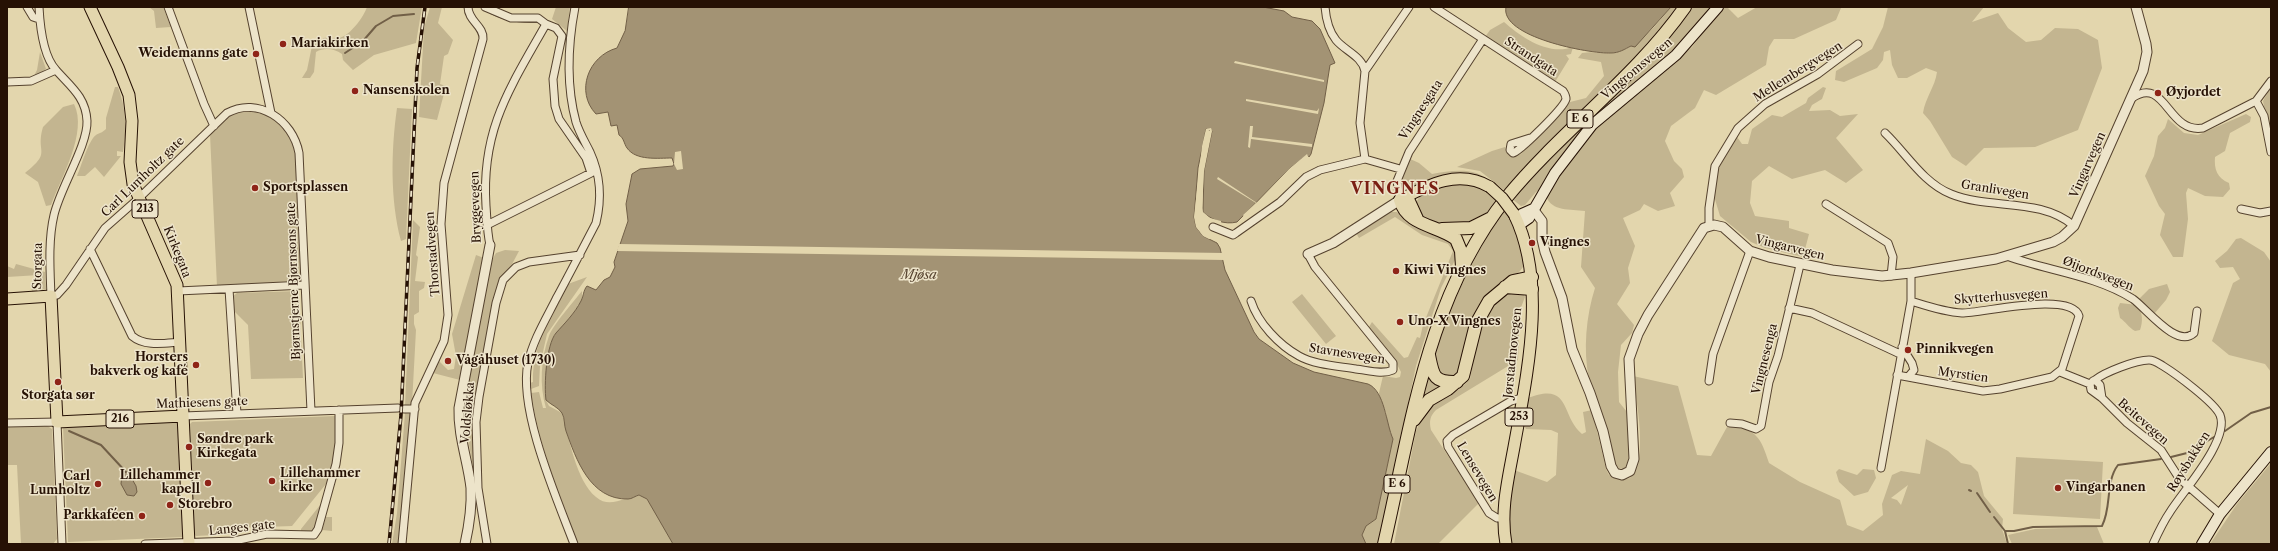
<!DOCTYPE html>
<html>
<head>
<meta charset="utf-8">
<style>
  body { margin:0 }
  #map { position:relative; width:2278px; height:551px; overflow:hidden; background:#e3d6ad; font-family:"Libre Caslon Text",serif }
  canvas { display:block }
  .frame { position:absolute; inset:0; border:8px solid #261104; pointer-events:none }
</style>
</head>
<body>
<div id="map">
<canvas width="2278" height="551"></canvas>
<div class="frame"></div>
</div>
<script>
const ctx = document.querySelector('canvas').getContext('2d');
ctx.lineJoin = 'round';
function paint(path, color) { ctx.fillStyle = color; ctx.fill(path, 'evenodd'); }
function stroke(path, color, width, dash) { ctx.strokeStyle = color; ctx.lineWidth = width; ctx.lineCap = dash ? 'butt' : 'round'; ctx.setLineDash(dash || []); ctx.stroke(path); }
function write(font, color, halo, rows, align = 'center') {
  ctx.font = font + ' "Libre Caslon Text",serif'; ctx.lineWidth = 3; ctx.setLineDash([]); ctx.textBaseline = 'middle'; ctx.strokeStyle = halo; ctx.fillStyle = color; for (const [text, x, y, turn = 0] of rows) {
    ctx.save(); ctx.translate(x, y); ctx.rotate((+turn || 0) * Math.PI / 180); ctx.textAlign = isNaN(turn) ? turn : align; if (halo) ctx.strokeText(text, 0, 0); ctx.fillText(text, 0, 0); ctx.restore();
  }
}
paint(new Path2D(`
  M149,7h14l8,20 -15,1 -2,-17z
  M367,7h55l-6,36 -42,12 -21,15 -10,-10 -1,-6c-8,-5 -17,-7 -26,-2l-2,20 -4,6h-8l5,-8 6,-29 9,1 1,-4c6,-1 13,1 19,-1 10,-4 22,-21 25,-30z
  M430,7h12l-4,16 15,17 -5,14 -4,2 -4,28 6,2 -9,34 -18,-3 5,-89z
  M556,7h14l-3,24 -15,-12z
  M1671,7h7l-28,36 -111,109 -35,38 -24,-19 -23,-4 35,-16 13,-4 2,5 5,4 9,-2 33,-33 16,-19 16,-4 18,-22 -3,-14 -23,-4 4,-5c11,-2 21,1 31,0 25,-4 43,-28 58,-46z
  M1690,7h24l-46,51 -72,57 -56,75 -4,2 -11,13 -4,1 -9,-7z
  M1722,7h5l11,11 19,-11h87l-3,1 -5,12 -42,19h-20l-5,8 -3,18 -50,30 -12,-5 -9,18 -24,18 -6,15 9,20 8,8 2,8 -14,16 5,13 -17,5 -14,-7 -4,6 -17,8 12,28 -7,22 2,15 -13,21 17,21 -2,8 -11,12 -3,27 1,30 8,10 3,45 -2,9 -5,3 -4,-1c-10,-11 -10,-29 -13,-43 -4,-16 -14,-31 -17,-46 -6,-29 -3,-63 6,-91l-14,-21 4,-56c-15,-2 -33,1 -39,-15l12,-20 29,-39 19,-20 86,-70z
  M1888,7h96l-12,15 26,-9 10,15 18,14 15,-2 14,-12 23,1 20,11 4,28 -24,62 -43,17 -51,1 -18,18 -14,-9 -22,-36 -7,-8c2,-15 12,-26 14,-41l-11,-4 -19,10h-9l-6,-13 -2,-15 -6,2 -1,8 -6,8 -33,14 -9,-2 1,-9 36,-22 11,-22z
  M1504,22c17,15 44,34 69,25l-2,7 -5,1 3,4 -14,23 -70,-45 5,-7z
  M40,52l6,17 -13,9 4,-8z
  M115,87h3c8,21 9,42 5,65l-6,-1v5h4l-17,21 -9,-10 -10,9h-8c4,-9 11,-35 19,-41 3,-2 6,-2 10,-6v-11z
  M1823,87l3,1 -4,11 -10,6 -3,6 21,-1 10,6 18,-2 -22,24 27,32 -17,13 -21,-13 -33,9 -23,-13 -17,15 -2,22 5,13 34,5v7l20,6 -6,23 -38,-9 -14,-6 -31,-26 -6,-20 5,-32 16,-30 7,10h6l4,-15 20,-14 10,2 24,-14 2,-5z
  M2271,87v59l-8,-45z
  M74,104c14,28 -13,74 -23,101l-5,1 -8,-24 -13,-9c28,-22 10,-19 18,-46l20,-20z
  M397,108l15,1 -6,130 -5,2c-11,-41 -10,-91 -4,-133z
  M249,111c26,3 40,19 47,43l6,126 -85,7 -7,-153 22,-20z
  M2246,114l5,3 -1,5 -20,11 -5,18 -10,6c-1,12 2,21 14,26l1,6 -7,8 -18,-1 -17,-8 -2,5 2,26 -5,38h-10l-13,-22 5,-21 -6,-8 -14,-30 9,-20 4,-20 7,-8 3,-9 16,14 14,2z
  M1408,158l11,5 13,11c19,-3 43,-8 58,8 -36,-13 -49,-10 -83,7 -10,-9 -4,-20 1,-31z
  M1463,183l19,5 15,12c-21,31 -43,30 -75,17l-6,-14c7,-17 31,-18 47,-20z
  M1504,209l13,20 7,36c-7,14 -22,16 -33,27 -22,21 -26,54 -34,82l-3,3 -12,2c-2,-5 -6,-11 -7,-17 -4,-23 53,-132 69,-153z
  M1391,212h6l23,17 31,10 6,17 -16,32 -25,78 -37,178h-13l-4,-9 4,-9 10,-7 17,-80 -5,-12 -2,-15 -6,-9 -1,-10 4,-17 13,2 4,-1 1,-5 -9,-17 -23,-28 3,-5 32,36 4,-1 9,-20 3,1 3,-13 30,-74 -5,-7 -26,-9 -27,-18 -36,21 -3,-5z
  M413,220l7,7 -4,28 2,2 -3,24 10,1 -1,6 -5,3v21l-5,3v9l2,6 -4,74 -7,2z
  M2241,238l23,14 7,10v110l-6,-8 -36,-9 -17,-14 21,-58 7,-4 -7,-12 -13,1 -5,-7 12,-10 9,-12z
  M505,250l14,1 -9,17 -25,80 -11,124 -11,-61 28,-149 5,-9z
  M476,255l8,3 -24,122 -27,-7 6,-12 9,9 6,-1 2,-13 -4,-22z
  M16,264l29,8 1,17 -14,2 -1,-4h9l-1,-12 -32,2v-11l7,3z
  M587,277l-40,57 -7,31 -1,21 -8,3 -1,-6 3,-1c-1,-38 18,-66 35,-98z
  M2167,284l3,8 -4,8 -12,14 -15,-15 10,-10z
  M299,291l4,87 -52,1 -3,-54 -15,-15 -1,-13 5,-4z
  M582,291v10l-19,26 -9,9 -5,19 -3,23v22l3,6 13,7c7,24 14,68 34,84 17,15 35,-7 48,0 8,5 25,38 29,47h-95c-19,-50 -39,-98 -47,-151l8,-1 4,16h3c-7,-23 -5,-50 3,-72 4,-11 25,-35 33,-45z
  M1514,291l9,2 2,4 -5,13 -2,50 -82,50c-6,6 -7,11 -5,20l48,73 -41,41h-44l22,-113 10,-22 13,-11 21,-9 10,-10 6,-32 12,-36 10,-12z
  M1302,294l34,42 -10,8 -34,-42z
  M2120,303l17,2c6,7 6,17 3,25l-5,1c-7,-4 -9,-9 -15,-13l-2,-10z
  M1427,369l20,17 -27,14z
  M1633,376l45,10 19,69 14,1 16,-29c29,0 34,11 42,36l31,19 40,18 7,25 16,6 20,-16 -1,-11 10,-29 9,-4 19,3 6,-35 22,12 13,12 10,2 7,7 6,24 19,23 -1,10 5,15h-496l-3,-22 6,-52 33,12 9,-7 2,-42 -7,-3 -25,-1 -4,-7 4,-23c46,-19 34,17 56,35l4,-2 -3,-20 9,-2 14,59 3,6 13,5 8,-2c19,-19 6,-77 3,-102zM1908,485l-7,20 -4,-5 -6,-2z
  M405,413l8,1c-3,43 -10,87 -15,130h-6l5,-31z
  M335,416l2,18 -7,45 -38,47 -57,2v6l-39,2 -2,-2 -4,-110 2,-2z
  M178,422l5,115 -115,5 -5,-115z
  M46,425l6,4 5,110 -4,5h-32l-4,-79h-10v-39z
  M2016,457l87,5 -3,57 -87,-5z
  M2271,463v81h-61l27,-40z
  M1839,469l18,6 6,-6 11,1 2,8 -8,14 -14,4 -15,-14 -3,-10z
  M325,499l-8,27 -5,6h-11v-3z
  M326,517h6v14l-10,-1z
  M2097,527l7,17h-92l-4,-9 27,-6z`), '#c3b590');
const water = new Path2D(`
  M629,7h634l21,4 8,6 20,4 8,8 15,34 -5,2 -6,38 -13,51 -2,3 -2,-2 -18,14 -52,53c-12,3 -26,-2 -34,-10l1,-41 8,-40 -6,-2 -8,39 -4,49 2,10 7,9 14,7 3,5 5,22 29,62 5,7 34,24 21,9 54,12c17,7 18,40 25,55l-17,80 -10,7 -4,9 4,9h-693l-26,-45 -8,-4c-4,1 -7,4 -11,4 -38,1 -52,-40 -62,-68 -2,-5 -1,-13 -4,-18 -4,-6 -11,-8 -16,-13 -2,-14 0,-55 10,-67 8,-9 19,-20 25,-32 3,-6 2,-10 6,-15l9,4 8,-10 6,-3 5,-10 -1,-5 14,-41 -2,-17 6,-30 8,-5 33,-3 1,-2 -2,-6c-14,0 -36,3 -45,-10 -3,-4 -3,-10 -8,-13l-2,-10 -6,1 -3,-14 -12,2c-21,-22 -8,-58 21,-66l8,-17z
  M1506,7h165l-36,40 -4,-1c-6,3 -12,7 -20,7 -21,1 -112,-16 -105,-46z
  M128,472l8,14 1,6 -3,4 -7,-1 -6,-11 1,-10z`);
paint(water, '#a39374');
stroke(water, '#715f47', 1);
paint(new Path2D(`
  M1235,61l89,19v2l-90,-19z
  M1246,99l71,12 2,-3 -1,6 -72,-13z
  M1250,126h3l-1,11 60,7v3l-61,-8 -1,9 -2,-1z
  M1211,128l1,3 -8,40 -2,37 1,4 7,6 11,3v2l-12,-3 -8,-7 -1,-5 2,-37 8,-41 -2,1 -8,38 -4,48 2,9 6,9 8,4h-3l-6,-3 -7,-9 -2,-10 8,-71 4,-17z
  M681,151l2,18 -6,1 -3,-6 1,-12z
  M1307,154l2,4 -2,-1 -16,13 -47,47 -1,-2 13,-12 -39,-24 1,-2 39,26 32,-34z
  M619,244l605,9 1,7 -608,-9z`), '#e3d6ad');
stroke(new Path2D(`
  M491,13c16,8 29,9 47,9
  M345,53l18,-12 13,-15 17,-10 21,-2
  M69,431l32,14 25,27
  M2225,431l26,-18 20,-6
  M2171,457l16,-4 27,-16
  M1969,490l2,1
  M1977,493l13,19
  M1994,517l11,14h9l19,-4 69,-1c10,-19 3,-44 16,-61l43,-6
  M2005,531l3,13`), '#715f47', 2);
const minor = new Path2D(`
  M27,7l6,10 6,2
  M39,7c1,19 4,49 17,63 14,16 30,27 31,51 1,24 -27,67 -33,94 -6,25 -4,55 -3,81l6,-1 9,-10 39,-57 34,-30 88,-85c31,-17 66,7 72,40l12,258
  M168,7l36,97 10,22
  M249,7l22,106
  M485,7l26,11h27l8,6
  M1325,7c1,12 3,23 11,33 9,11 26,16 29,31
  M1434,7l129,84c2,3 3,5 3,8 -2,9 -47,53 -53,54l-3,-3 1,-6 19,-6
  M7,82l24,-1 25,-11
  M2132,98c34,-23 35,36 71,30l53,-27 15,-20
  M2256,101l8,15 7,36
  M1885,133c21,20 38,50 66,61 39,16 89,3 123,32
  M1365,159l35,10
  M1400,200l-3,-19 12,-29 74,-113
  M1826,204l62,39 5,14 -2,19
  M2241,209l19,4 11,-2
  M487,225l104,-52 -5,-15 -27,-39 -4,-13 -2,-27 9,-43 -6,-8 -10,-4c-36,64 -65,105 -60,182 1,13 1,26 4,39
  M1709,225v-17l6,-42 23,-38 27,-24 53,-30 40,-30
  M1213,227l20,8 3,-2 44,-31 26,-25 14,-7 45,-11 -5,-36 5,-52 44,-64
  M90,249l42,87c13,11 33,7 49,6
  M2007,256c41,15 88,19 126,43 14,10 44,50 61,34l3,-22
  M229,289l8,125
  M178,291l127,-6
  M1251,301c7,22 28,44 48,55 16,9 39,10 57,13 11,1 26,6 37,1v-7l-78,-96 -7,-13
  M1789,308l23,5 88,41
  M2060,372l30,12
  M1897,375l11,2 6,-7 -2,-7 -10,-16
  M1908,377l75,14 17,-2 52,-12 10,-8 17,-53c-8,-25 -96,-3 -117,-3 -18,-1 -35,-7 -51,-12
  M2095,380c10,-8 41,-20 54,-20 5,0 9,3 14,6 13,8 51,36 57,49 10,25 -37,76 -50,97 -7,10 -12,21 -17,32
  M1709,381l4,-27 37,-103
  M2093,381l2,-1 5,5 2,13
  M2090,384l1,6 11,8 25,25 34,27 18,28 41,36
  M404,409h11
  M183,416l215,-8
  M7,423l50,-1 5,122
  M1730,423l12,1 14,5 5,-3 8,-44 9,-26 22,-91
  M1881,468l30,-167v-28
  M473,488h5l9,56
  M478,488l-2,-66 3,-25 17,-94 7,-23 13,-13 13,-5 51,-7
  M1503,518h-6l-8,-5 -41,-66 -1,-6 6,-6 58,-34 11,-3
  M145,544l89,-3 33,-7 47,1 4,-6 18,-65 3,-21v-33
  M402,544l13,-141 29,-62 4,-26 -7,-91 3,-41 39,-144c1,-13 -15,-18 -15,-32
  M574,544c-17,-45 -56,-134 -46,-181 5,-23 18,-44 28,-64 14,-26 27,-51 40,-76 6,-25 5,-47 -6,-71 -5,-10 -11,-20 -14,-30 -10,-37 -8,-78 -1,-115`);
const tertiary = new Path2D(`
  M1533,209l9,12v18l3,13 17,46 10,51 18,44 13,38 8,35 4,7 7,2 8,-4 4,-12 -5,-100 9,-25 10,-19 56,-87 10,-3 9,2 27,24 19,6 63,13 50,6 29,-3 85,-14 57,-17 9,-5 12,-11 69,-155 4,-19 -1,-8 -10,-37
  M1308,254l25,-11 67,-43
  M465,544c4,-18 7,-37 6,-56 -3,-27 -13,-52 -12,-80l31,-163`);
const secondary = new Path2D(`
  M1515,217l18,-8
  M1519,225l10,-7 26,-45 37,-48 84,-70 42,-48
  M2202,544l18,-30 51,-62`);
const primary = new Path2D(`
  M90,7l28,60 11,28 3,26 -2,41 3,22 44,101 12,259
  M1400,200c29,-16 59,-31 90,-13
  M7,299l44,-3 6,126 126,-6
  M1506,544c-6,-33 2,-64 8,-97 13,-73 34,-164 0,-233`);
const trunk = new Path2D(`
  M1407,197l11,24
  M1400,200c7,26 38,25 56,39l5,12 1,16
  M1442,229l29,-1 20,-10
  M1505,287l27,2
  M1429,355c4,20 4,28 28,27
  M1414,420l15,-20 19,-11 15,-13 13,-52 13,-23 24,-20 19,-4
  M1384,544c28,-121 43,-247 123,-347 55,-67 128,-119 178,-190`);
stroke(minor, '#55422e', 9);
stroke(tertiary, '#55422e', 11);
stroke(secondary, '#261104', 12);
stroke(primary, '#261104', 13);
stroke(trunk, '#261104', 14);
stroke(minor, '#ede4ca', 7);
stroke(tertiary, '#ede4ca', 9);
stroke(secondary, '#ede4ca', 10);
stroke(primary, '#e3d6ad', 11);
stroke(trunk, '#e3d6ad', 12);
const rail = new Path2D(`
  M389,544l12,-129 16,-347 8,-61`);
stroke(rail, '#261104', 3.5);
stroke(rail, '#ede4ca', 2, [6]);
const primaryBridge = new Path2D(`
  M1490,187l12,11 12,16`);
stroke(primaryBridge, '#261104', 13, []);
stroke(primaryBridge, '#e3d6ad', 11);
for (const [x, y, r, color] of [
  [283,44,4,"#8f2418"],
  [256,54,4,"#8f2418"],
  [355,91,4,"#8f2418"],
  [2158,93,4,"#8f2418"],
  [255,188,4,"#8f2418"],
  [1532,243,4,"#8f2418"],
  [1396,271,4,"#8f2418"],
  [1400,322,4,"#8f2418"],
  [1908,350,4,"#8f2418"],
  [448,361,4,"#8f2418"],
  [196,365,4,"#8f2418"],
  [58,382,4,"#8f2418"],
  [189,447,4,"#8f2418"],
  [272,481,4,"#8f2418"],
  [208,483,4,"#8f2418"],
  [98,484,4,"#8f2418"],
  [2058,488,4,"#8f2418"],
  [170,505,4,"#8f2418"],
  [142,516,4,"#8f2418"]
]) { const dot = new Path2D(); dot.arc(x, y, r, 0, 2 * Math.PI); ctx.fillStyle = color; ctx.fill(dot); stroke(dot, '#ede4ca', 1.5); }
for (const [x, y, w] of [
  [1580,119,26],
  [145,209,26],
  [1519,417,28],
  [120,419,28],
  [1397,484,26]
]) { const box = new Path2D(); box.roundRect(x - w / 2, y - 9, w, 18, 3); ctx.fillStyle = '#ede4ca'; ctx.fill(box); stroke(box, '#261104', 1); }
write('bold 11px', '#261104', null, [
  ["E 6",1580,119],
  ["213",145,209],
  ["253",1519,417],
  ["216",120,419],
  ["E 6",1397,484]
]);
write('bold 12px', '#261104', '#ede4ca', [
  ["Mariakirken",291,44],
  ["Weidemanns gate",248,54,"right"],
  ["Nansenskolen",363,91],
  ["Øyjordet",2166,93],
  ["Sportsplassen",263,188],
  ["Vingnes",1540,243],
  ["Kiwi Vingnes",1404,271],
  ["Uno-X Vingnes",1408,322],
  ["Pinnikvegen",1916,350],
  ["Horsters",188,358,"right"],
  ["bakverk og kafé",188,372,"right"],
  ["Vågåhuset (1730)",456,361],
  ["Storgata sør",58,396,"center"],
  ["Søndre park",197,440],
  ["Kirkegata",197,454],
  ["Lillehammer",280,474],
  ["kirke",280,488],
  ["Lillehammer",200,476,"right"],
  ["kapell",200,490,"right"],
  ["Carl",90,477,"right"],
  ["Lumholtz",90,491,"right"],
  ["Vingarbanen",2066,488],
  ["Storebro",178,505],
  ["Parkkaféen",134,516,"right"]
], 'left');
write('12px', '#261104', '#ede4ca', [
  ["Strandgata",1531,57,33],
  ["Vingromsvegen",1637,69,-40],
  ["Mellembergvegen",1798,72,-32],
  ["Vingnesgata",1421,110,-57],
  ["Vingarvegen",2088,165,-66],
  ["Carl Lumholtz gate",143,177,-44],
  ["Granlivegen",1995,190,9],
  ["Bryggevegen",476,207,-92],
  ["Vingarvegen",1790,248,14],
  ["Kirkegata",177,252,68],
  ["Thorstadvegen",433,254,-94],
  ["Storgata",38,266,-89],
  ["Øijordsvegen",2098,274,21],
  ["Bjørnstjerne Bjørnsons gate",294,281,-92],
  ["Skytterhusvegen",2001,297,-4],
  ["Jørstadmovegen",1513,353,-84],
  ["Stavnesvegen",1347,354,9],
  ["Vingnesenga",1765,359,-76],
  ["Myrstien",1963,375,8],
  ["Mathiesens gate",202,403,-2],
  ["Voldsløkka",468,413,-85],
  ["Beitevegen",2143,422,41],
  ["Røysbakken",2189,462,-58],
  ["Lensevegen",1477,472,59],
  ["Langes gate",242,528,-6]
]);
write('italic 13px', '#584531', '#ede4ca', [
  ["Mjøsa",919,275]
]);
ctx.letterSpacing = '1px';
write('bold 16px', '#7a1f14', '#ede4ca', [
  ["VINGNES",1395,189]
]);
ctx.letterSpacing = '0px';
</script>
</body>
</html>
